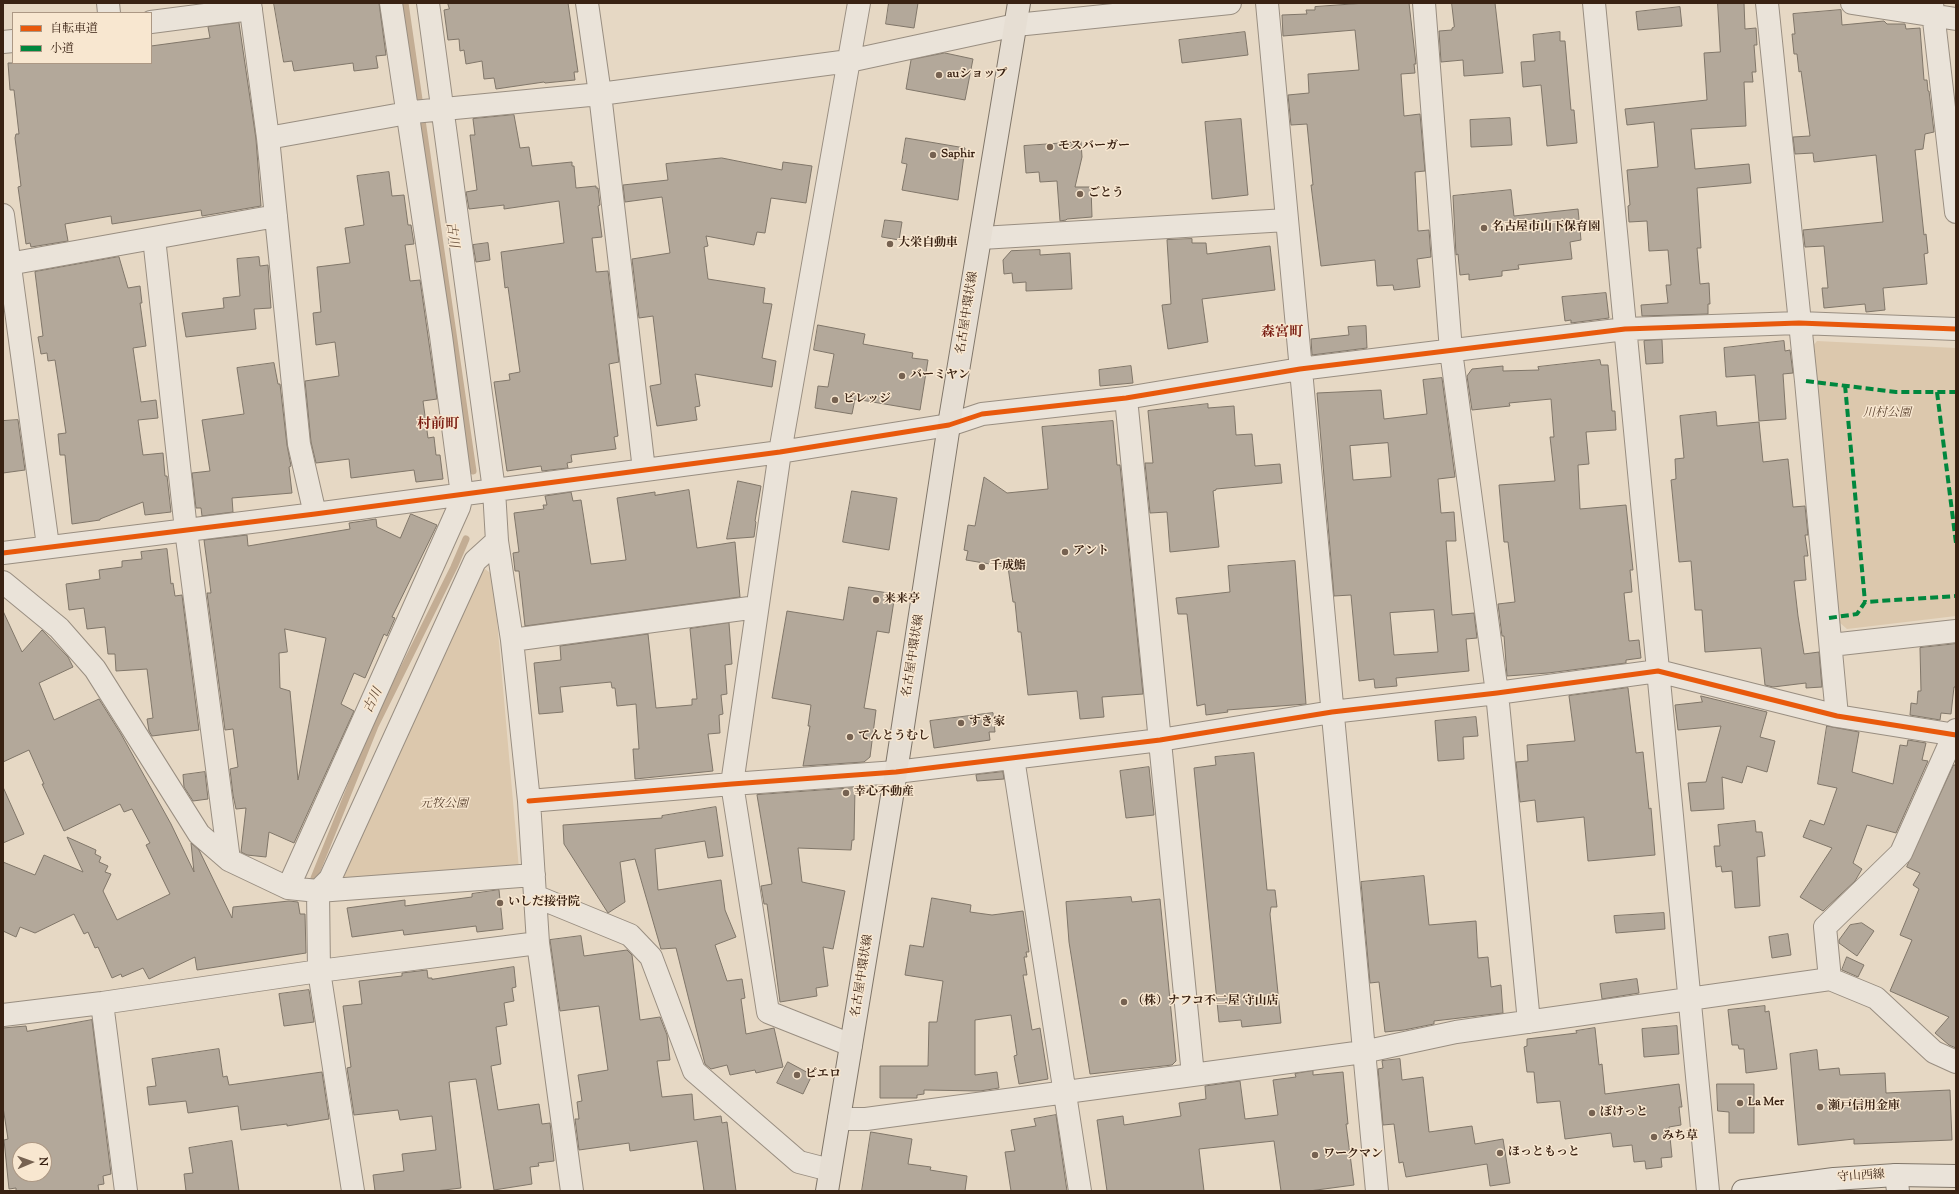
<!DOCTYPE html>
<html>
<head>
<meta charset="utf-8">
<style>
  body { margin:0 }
  #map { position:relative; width:1959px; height:1194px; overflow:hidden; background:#e6d8c4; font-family:"Sorts Mill Goudy","Noto Serif JP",serif }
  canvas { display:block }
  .frame { position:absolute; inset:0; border:4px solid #392213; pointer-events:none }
  .legend { position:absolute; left:12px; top:12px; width:140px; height:52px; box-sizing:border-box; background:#f8e7d0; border:1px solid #ac9884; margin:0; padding:5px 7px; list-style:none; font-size:12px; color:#392213 }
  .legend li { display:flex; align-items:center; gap:8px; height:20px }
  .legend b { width:20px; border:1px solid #ac9884 }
  .north { position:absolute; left:12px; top:1142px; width:40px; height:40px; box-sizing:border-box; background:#f8e7d0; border:1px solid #ac9884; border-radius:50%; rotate:88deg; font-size:11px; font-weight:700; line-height:16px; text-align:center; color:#392213 }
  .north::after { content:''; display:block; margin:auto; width:14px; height:18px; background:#766251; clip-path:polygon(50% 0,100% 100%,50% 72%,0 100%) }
</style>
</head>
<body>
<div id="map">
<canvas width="1959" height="1194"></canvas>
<div class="frame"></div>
<ul class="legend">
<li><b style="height:5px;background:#e8590c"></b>自転車道</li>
<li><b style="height:5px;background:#00873e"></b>小道</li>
</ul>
<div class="north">N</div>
</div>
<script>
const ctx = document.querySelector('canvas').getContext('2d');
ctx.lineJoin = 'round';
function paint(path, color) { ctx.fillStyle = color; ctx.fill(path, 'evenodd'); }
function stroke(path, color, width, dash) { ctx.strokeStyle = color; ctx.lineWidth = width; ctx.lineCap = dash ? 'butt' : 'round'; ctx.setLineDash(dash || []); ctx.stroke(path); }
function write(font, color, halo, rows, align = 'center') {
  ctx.font = font + ' "Sorts Mill Goudy","Noto Serif JP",serif'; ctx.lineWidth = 3; ctx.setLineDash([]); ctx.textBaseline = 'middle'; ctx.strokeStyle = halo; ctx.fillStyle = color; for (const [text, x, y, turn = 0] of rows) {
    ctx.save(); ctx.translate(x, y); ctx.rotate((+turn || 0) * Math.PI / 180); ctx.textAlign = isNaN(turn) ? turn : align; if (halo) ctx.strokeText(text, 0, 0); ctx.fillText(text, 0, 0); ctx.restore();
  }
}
paint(new Path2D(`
  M1817,341l139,7v268l-109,13 -8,-7 -27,-275z
  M485,569l8,6 26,294 -181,13 137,-307z`), '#dcc8ad');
stroke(new Path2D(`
  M405,3l68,468
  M314,878l61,-152 79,-159 12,-28`), '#c3ad94', 7);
const building = new Path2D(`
  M274,3h105l7,52 -10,1 2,12 -24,3 -1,-8 -59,8 -2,-10 -8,1z
  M448,3h120l10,69h-4l1,8 -30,3 -1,-1 -48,7 -2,-11 -10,1 -2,-18 -16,3 -2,-14 -4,1 -1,-12 -11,1 -4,-30 5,-1z
  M889,3h29l-4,25 -28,-4z
  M1366,3h43l7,61h-2l1,9 -14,1 3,42 16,-2 5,57 -10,1 3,59 11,-1 2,27 -14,2 3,28 -26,3 -1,-5 -16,1 -2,-26 -54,6 -10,-81h2l-6,-61 -16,1 -3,-30 21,-2 -1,-19 51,-4 -4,-40 -72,6 -1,-21 25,-1 -1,-4h9v-3z
  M1452,3h43l8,70 -39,3 -1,-16 -22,2 -2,-31 13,-1v-2l2,-1z
  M1718,3h26l1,26 11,-1 1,17h-3l2,27h-4l1,10h-9l2,44 -55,3 4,40 54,-5 2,19 -54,5 4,60h-4l3,36 9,-1 1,21h-2v10l-66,2 -1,-11 27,-2 -2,-18h5l-3,-35 -19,1 -2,-30 -18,1 -1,-16 2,-1 -3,-35 31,-3 -4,-45 -27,3 -2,-16 82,-9 -3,-47 16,-1z
  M1680,7l2,19 -44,4 -2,-18z
  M1841,10l1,15 42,-4 3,3h18l1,5 14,-1 4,52h3l1,11h1l5,41 -9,2 -2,15 -8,1 9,85 2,-1 2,19 -4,1 3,30 -44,4 2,22 -19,2 -1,-8 -41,4 -2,-20h6l-4,-42 -19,1 -2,-17 80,-8 -7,-67 -62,7 -1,-9 -18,1 -2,-17 17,-1 -9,-65 -2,1 -2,-18h-3l-2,-20h3l-2,-20z
  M239,23l17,116 5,67 -59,10 -1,-6 -89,14 -1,-8 -46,8 3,17 -37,6 -1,-4 -4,1 -8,-57 3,-1 -6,-48 1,-4h3l-5,-44h-4l-2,-27h143v-17l59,-8 -2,-11z
  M1245,32l3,23 -66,8 -3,-23z
  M1560,32v9h5l6,69h3l3,33 -30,3 -6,-61 -18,2 -2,-25 14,-1 -2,-26z
  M945,53l28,6 -8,41 -59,-11 5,-29z
  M514,115l6,33 9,-1 3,19 40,-4v4h2l2,22 20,-2v2h2l2,17 -2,1 4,31 -10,1 4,34 12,-1 11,91 -10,2 9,72 -4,1 2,12 -45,6 1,7 -5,1 1,5 -26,3 -1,-5 -34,5 -13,-89 16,-2 -1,-6 11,-2 -12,-85 -3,1 -4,-36 63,-9 -5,-42 -55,8v-4l-35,4 -3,-17 11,-2 -7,-55h5l-2,-16z
  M1510,118l2,27 -41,2 -1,-27z
  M1241,119l7,76 -36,4 -7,-77z
  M906,138l59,10 -7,52 -56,-10 5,-26 -5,-1z
  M1081,142l1,15 -7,30h16l1,30 -25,2 -1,1 -6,1 -3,-40 -17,1 -1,-10 -13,1 -2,-27z
  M722,158l60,12 1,-8 29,4 -6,37 -35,-5 -6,35 -8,-1 -3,13 -48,-9 2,10 -4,1 4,32 57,9 -2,15 9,1 -10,54 14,3 -4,26 -77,-13 5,32 -5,1 2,13 -40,6 -7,-40 11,-2 -8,-68 -14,2 -7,-59 38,-6 -8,-56 -37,5 -2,-17 45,-5 -2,-16z
  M389,172l3,24 12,-1 4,30h3l3,19 -9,1 5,36 10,-1 17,119 -14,2 5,37 6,-1 2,18h4l3,24 -27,3 -2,-12 -63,8 -2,-19 -33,4 -5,-21 -6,-61 34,-5 -4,-34 -19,3 -3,-32 8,-1 -4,-45 33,-4 -5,-35 19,-3 -7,-49z
  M1511,190l3,26 64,-7 3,31 -11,2 2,17 -54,6 1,4 -17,2v5l-33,4v-6l-9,1 -2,-21 -2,1 -3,-59z
  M885,220l17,2 -3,18 -17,-3z
  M1192,239v4h14l1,11 63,-8 5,44 -73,9 6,43 -40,7 -6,-44 9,-1 -4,-64z
  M488,243l2,17 -14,2 -3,-17z
  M1040,250v5l30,-2 2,36 -46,2v-9l-13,1 -1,-10 -8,1 -1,-14 8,-9z
  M119,257l9,31 12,-2 2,17h-2l6,43 -13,2 8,54 15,-2 2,18 -20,2 5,35 20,-2 2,23h2l4,36 -26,3 -2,-13 -43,17v1l-28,4 -7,-69h-5l-2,-21 8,-1 -11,-73 -7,1 -1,-8 -6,1 -3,-17 5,-1 -8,-64z
  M259,257l1,9 8,-1 3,43 -17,1 2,20 -70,8 -4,-24 42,-5 -1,-10 17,-2 -3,-37z
  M1606,293l3,25 -38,5v-3l-6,1 -3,-24z
  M818,325l47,9 -2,10 50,9 -1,5 16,2 -8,50 -65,-11 -3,15 -37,-6 3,-22 10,1 6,-33 -20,-4z
  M1366,326l1,22 -55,7 -1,-16 38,-4 -1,-8z
  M1662,340l1,23 -17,1 -2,-23z
  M1784,341l1,10 5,-1 3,23 -10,1 3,45 -27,2 -4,-46 -29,2 -2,-29z
  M1600,360l1,5h7l4,46h3l1,19 -30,2 3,32 -11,1 2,44 46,-4 7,65h-3l2,22 -8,1 5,48 10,-1 2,18 -15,2v3l-78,10 -41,3 -3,-40h-2l-4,-32 17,-2 -7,-60h-4l-5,-57 56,-4 -5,-44h4l-3,-38 -42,4 1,3 -38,4 -5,-34 5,-7 31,-3v5l36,-1 -1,-3z
  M274,363l4,21h2l7,61 4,21 -2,1 3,26 -60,5 1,14 -31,4 -1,-8h-5l-4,-35 18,-2 -8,-51 42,-6 -7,-46z
  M1131,366l2,17 -33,3 -1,-16z
  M1442,378l13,99 -17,2 3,34 13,-1 2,29h-10l6,74 22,-2 3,25 -11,1 3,32 -73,7 1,8 -22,2 -1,-9 -15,2 -8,-86 -17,1 -17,-203 64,-3 3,29 43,-5 -4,-34zM1388,443l3,34 -38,3 -3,-34zM1434,610l4,42 -44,3 -4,-42z
  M1208,404v4l26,-2 2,29 16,-1 3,32 25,-2 2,19 -66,6v1l-3,1 6,56 -49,5 -3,-40 -17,1 -5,-50h8l-5,-52z
  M1716,412l1,14 42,-4 4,40 25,-3 5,48 12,-1 3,29h-3l3,21h-4l2,24 -12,1 4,35 6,38 15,-2 3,35 -16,1v-5l-33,4 -8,-2 -4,-37 -56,4 -3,-42h-7l-4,-49 -12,1 -8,-82 5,-1 -1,-20 9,-1 -4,-42z
  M18,420l7,50 -22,3v-52z
  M1113,421l4,44h3l23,229 -41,3 2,20 -24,2 -3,-28 -49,4 -7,-63h-3l-3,-30h-2l-5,-35 -42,-7 2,-9 -4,-1 4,-25 7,1 9,-49 23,16 41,-4 -6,-62z
  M738,481l23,5 -6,35 1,1 -2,15 -27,2z
  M689,490l8,58 38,-6 5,55 -215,29 -6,-55h-4l-2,-18 6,-1 -5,-39 30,-4 -1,-4h4l-2,-9 26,-4 2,9 8,-1 10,64 35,-4 -9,-62 38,-6v3z
  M852,491l45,7 -8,52 -46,-8z
  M411,514l26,11 -45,92 3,1 -8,18 -3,-2 -19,44 -11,-5 -13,31 13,7 -60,132 -25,-11 -3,25 -19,-2 -6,-3 5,-44 -10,1 -3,-14 -3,-26 8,-2 -5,-38 -8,1 -18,-137h4l-7,-53 43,-5 1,11 102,-17 -1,-6 27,-4 1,8 23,11zM285,629l41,9 -28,142 -8,-89 -10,-3 -1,-35 8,-1z
  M167,549l4,35 2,-1 2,13 7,-1 17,135 -47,6 -3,-5 -2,-12 6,-1 -6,-49 -31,2 -1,-17h-7l-3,-27 -18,2 -3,-21 -15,2 -3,-26 34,-5 -1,-9 23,-3v-6l20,-2 -1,-7z
  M1295,561l11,143 -79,6 1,2 -22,3 -1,-11 -8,2 -10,-92h-9l-2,-16 54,-6 -2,-26z
  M849,587l46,7 -6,39 -12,-2 -13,77 12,2 -6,47 -6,5 -61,4 7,-40h-2l3,-21 -39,-7 15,-87 56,9z
  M3,611l19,41 20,-22 26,27 5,10 -34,16 15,37 45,-21 22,35 50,90 23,48 -3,-29 8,7 33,68 1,-11 56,-6 9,1 2,12h5l1,39 -109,17 -2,-13 -46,22 -6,-11 -21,9 -1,-3 -9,4 -14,-31 -3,1 -7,-16 -4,2 -10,-20 -39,19 -15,-6 -4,10 -13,-6v-69l32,13 9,-20 39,17 -16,-35 29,13 -1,4 6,3 -2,5 9,4 -3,6 6,2 -8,17 14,29 53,-26 -24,-49 4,-2 -18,-34 -8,3 -4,-8 -56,27 -22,-47h2l-15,-34 -26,12z
  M729,623l3,41 -7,1 2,29 -6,1 2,19 -4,1 1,18 -12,1 5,37 -78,8 -2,-30h6l-3,-45 -19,2 -2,-18h-3l-1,-6 -51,5 3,25 -24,2 -5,-51 27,-3 -1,-14 88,-12 8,74 36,-3v-6h5l-7,-70z
  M1956,644v43h-2l-3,27 -10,-1 -1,7 -30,-5 1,-12 6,1 1,-13h3l-1,-43z
  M1628,688l8,65 7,-1 6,57 2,-1 4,47 -67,6 -4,-44 -47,5 -2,-22 -15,2 -4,-40 12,-1 -1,-16 48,-4 -6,-45z
  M1701,696l66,16 -7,25 15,4 -8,31 -20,-6 -5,17 -20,-6 2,32 -33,2 -3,-28 18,-1 15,-56 -43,4 -3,-25 27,-3z
  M993,713l2,19h-6l1,8 -56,8 -4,-27z
  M1476,717l2,19 -15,1 1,22 -26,2 -3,-40z
  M1827,726l32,6 -7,40 41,12 7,-39 7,1 1,-6 18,3 -4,17 6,1 -32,72 -29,-8 -14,38 9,6 -7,12 -32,30 -23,-14 32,-49 -29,-11 7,-17 14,5 13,-37 -19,-4z
  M1254,753l13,137h8l2,17h-6l-1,7 11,109 -39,4 -1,-7 -22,2 -25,-254 22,-3 -1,-8z
  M1954,765h2v283l-7,-3 -14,-12 14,-16 -59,-26 22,-51 -12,-5 19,-46 -6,-4 7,-12 -13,-6z
  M1149,767l5,48 -28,3 -6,-47z
  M205,772l3,27 -15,2 -9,-14 -1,-12z
  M1003,772l1,7 -27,2 -1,-6z
  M3,787l21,47 -21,9z
  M855,788l-1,52h-2l-1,10 -53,-2 4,34 43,9 -12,58 -10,-2 5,39 -12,2 1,8 -37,6 -13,-98h-3l-3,-18 11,-2 -15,-89z
  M716,807l7,49 -15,2 -3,-17 -50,8 3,41 63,-10 4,30 11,27 -21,8 12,36 15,-2 3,19 -4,1 5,35 28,-6 9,39 -27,6 -1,-3 -25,5 -3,-10 -16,4 -6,-5 -29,-116 -15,1 -26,-90 -15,3 5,40 -17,11 -44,-69 -1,-19 99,-7v-2z
  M1755,821l1,11h6l3,24 -8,1 3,49 -25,2 -3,-37 -10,1 -1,-6 -5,1 -2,-21h6l-2,-21z
  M1424,876l5,49 47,-4 2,37 10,-1 3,30 10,-2 2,28 -69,8v3l-30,6 -19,2 -6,-50 -9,1 -9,-101z
  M499,890l4,39 -26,3 -1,-6 -72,9 -1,-5 -51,7 -5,-29 58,-8v6l67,-9v-3z
  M1131,897l1,5 28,-3 16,162 -4,4 -82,9 -21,-132 -3,-40z
  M932,898l39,7 -1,7 22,3 31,-4 6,41h-3l1,5h-3l3,18h-4l9,55 8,-2 8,51 -29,5 -5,-28 3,-1 -6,-40 -36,5v55l22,-3 2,16 -19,3 -56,-1v4l-7,1v3h-37v-32h48l1,-44h8l6,-41 -38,-6 5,-30 13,2z
  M1664,913l1,16 -49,4 -2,-17z
  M1862,923l12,8 -17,25 -18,-13v-3l11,-15z
  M1788,934l3,21 -19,3 -3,-21z
  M581,936l3,20 43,-6 5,5 8,65 20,-3 7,18 3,25 -13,1 5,36 30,-3 2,26 27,-4 1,7 5,-1 9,69h-32l-7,-50 -67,10 -1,-8 -50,7 -4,-31h4l-2,-17 5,-1 -4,-26 30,-5 -9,-64 -39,5 -10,-71z
  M1847,957l17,8 -6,12 -16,-7z
  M514,967l2,20 -4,1 2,13 -10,2 3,22 -11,2 5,37 -10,2 7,44 41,-6 3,20 8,-1 4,38 -16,2 1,3 -9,1 2,17 -38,6 -18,-111 -27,3 12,106 -26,3h-60l-2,-16 31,-4 -2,-17 34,-4 -4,-34 -32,4 -2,-10 -44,5 -7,-47 4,-1 -8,-61 19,-2 -3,-23 43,-5v-3l25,-3 1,8h4v1z
  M1637,979l2,14 -37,6 -2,-15z
  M309,990l5,32 -30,4 -5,-32z
  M1765,1006v6l4,-1 8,58 -31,4 -2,-24h-5l-1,-4h-6l-4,-35z
  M92,1020l19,154 -8,2 1,8 -6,1 1,6h-83v-3l-7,1 -5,-49 4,-1 -5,-32v-79l23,-2 1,5zM20,1150h24v24h-24z
  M1677,1026l2,28 -35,3 -2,-28z
  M1595,1028l4,37 3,-1 3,30 74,-10 3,23h-3l2,18 -12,2 3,30 -11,1 1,9 -16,2 -1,-8 -11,1 -2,-17 -19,2 -2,-14 -46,6 -5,-38 -23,2 -3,-31h-7l-3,-25 3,-1v-7l50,-6 -1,-2z
  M219,1049l4,28 4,-1 2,9 93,-13 7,47 -42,7v-2l-46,6 -3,-24 -50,7 -2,-12 -37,4 -2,-18 9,-1 -4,-27z
  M1817,1050l2,20 20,-2 1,7 45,-2 1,20 64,-3 2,50 -98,4v-5l-56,6 -8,-91z
  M1400,1059l2,21 21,-3 6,55 43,-6 3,18 28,-5 7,44 -20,3 -3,-22 -81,13 -3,-15 -4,1 -5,-39 -11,1 -5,-56 5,-1 -1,-7z
  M788,1062l24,13 -9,19 -26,-11z
  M1313,1071v4l30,-3 5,52h-2l8,61 -45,6h-28l-7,-50 -75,8 5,42h-97l-10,-71 26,-4 1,9 57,-9 -2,-13 27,-4 -1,-13 35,-5 5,38 33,-4 -5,-35 23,-3 -1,-3z
  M1717,1084h37v49h-25v-21l-11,-1z
  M1056,1115l11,76h-56l-6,-39 10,-1 -4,-21 25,-4 -2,-7z
  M871,1132l41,7 -4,25 23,3 -1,3 37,6 -2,15h-103z
  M232,1141l7,50h-53l-2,-17 9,-1 -4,-25z`);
paint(building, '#b3a89a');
stroke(building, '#807669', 1);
const minor = new Path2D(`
  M108,3l1,10
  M250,3l18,135 31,306 16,70
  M428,3l66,487 3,51 15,99 17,161 9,142 34,248
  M587,3l13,91 44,376
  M1267,3l110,1188
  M1424,3l27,348 46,342 32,329
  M1594,3l114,1188
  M1767,3l39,378 31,335
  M1852,3l104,16
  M1932,3l24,209
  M151,22l100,-13
  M3,42l10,-1
  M268,138l145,-26 187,-18 249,-33 167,-36 214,-22
  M3,215l45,331
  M154,238l32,292 43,330
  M981,238l306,-18
  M3,265l273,-49
  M1126,398l67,677
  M3,553l312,-39 465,-62 169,-27 33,-11 144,-16 174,-29 325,-40 174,-6 157,6
  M3,582l56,46 36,41 104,165 30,26 59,28 30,3 216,-16
  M512,640l245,-33
  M1831,645l125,-14
  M1013,758l67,433
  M529,801l203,-17 164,-12 264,-32 172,-28 165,-19 161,-22 179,45 119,19
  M288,888l154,-343 17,-38 3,-12 -21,-159 -50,-333
  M535,896l95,39 21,22 43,114 105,91 31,8
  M1830,979l-5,-52 76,-74 55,-123
  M102,1003l24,188
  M3,1015l99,-12 217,-32 219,-28
  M851,1045l-83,-33 -36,-228 48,-332 79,-449
  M839,1119h27l497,-67 93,-20 374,-53 46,19 58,54 22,10
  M1896,1175l2,16
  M353,1191l-34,-220 -1,-80 12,-12 145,-318 22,-20`);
const secondary = new Path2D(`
  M1743,1191l91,-12 62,-4 60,1`);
const primary = new Path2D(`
  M827,1191l69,-419 53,-347 70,-422`);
stroke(minor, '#998e81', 24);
stroke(secondary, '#807669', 24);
stroke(primary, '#807669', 24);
stroke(minor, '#eae3d9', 22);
stroke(secondary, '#eae3d9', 22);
stroke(primary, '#e6ded3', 22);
stroke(new Path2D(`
  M1806,381l90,11h60
  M1845,385l20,217
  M1937,392l19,151
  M1829,618l28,-4 8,-12 91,-6`), '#00873e', 4, [8, 4]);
stroke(new Path2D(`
  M3,553l312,-39 465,-62 169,-27 33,-11 144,-16 174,-29 325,-40 174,-6 157,6
  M529,801l203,-17 164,-12 264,-32 172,-28 165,-19 161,-22 179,45 119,19`), '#e8590c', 5);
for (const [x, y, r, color] of [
  [939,75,4,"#766251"],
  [1050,147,4,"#766251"],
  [933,155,4,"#766251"],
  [1080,194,4,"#766251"],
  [1484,228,4,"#766251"],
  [890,244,4,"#766251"],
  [902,376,4,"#766251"],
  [835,400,4,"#766251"],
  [1065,552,4,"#766251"],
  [982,567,4,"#766251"],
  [876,600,4,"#766251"],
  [961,723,4,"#766251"],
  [850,737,4,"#766251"],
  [846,793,4,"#766251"],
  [500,903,4,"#766251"],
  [1124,1002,4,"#766251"],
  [797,1075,4,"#766251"],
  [1740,1103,4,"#766251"],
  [1820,1107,4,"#766251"],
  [1592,1113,4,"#766251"],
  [1654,1137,4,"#766251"],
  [1500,1153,4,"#766251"],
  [1315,1155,4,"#766251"]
]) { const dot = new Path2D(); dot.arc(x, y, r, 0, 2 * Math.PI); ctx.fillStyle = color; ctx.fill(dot); stroke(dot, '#f8e7d0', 1.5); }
write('bold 12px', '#392213', '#f8e7d0', [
  ["auショップ",947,75],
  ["モスバーガー",1058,147],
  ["Saphir",941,155],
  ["ごとう",1088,194],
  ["名古屋市山下保育園",1492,228],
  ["大栄自動車",898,244],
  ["バーミヤン",910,376],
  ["ビレッジ",843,400],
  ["アント",1073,552],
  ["千成鮨",990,567],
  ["来来亭",884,600],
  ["すき家",969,723],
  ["てんとうむし",858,737],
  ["幸心不動産",854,793],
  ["いしだ接骨院",508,903],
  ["（株）ナフコ不二屋 守山店",1132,1002],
  ["ピエロ",805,1075],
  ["La Mer",1748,1103],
  ["瀬戸信用金庫",1828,1107],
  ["ぽけっと",1600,1113],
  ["みち草",1662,1137],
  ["ほっともっと",1508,1153],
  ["ワークマン",1323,1155]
], 'left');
write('12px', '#392213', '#f8e7d0', [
  ["名古屋中環状線",968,313,-81],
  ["名古屋中環状線",914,656,-81],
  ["名古屋中環状線",863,976,-81],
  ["守山西線",1861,1177,-4]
]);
write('italic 12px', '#604835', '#f8e7d0', [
  ["川村公園",1887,414],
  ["元牧公園",444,805]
]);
write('italic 13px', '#644c39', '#f8e7d0', [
  ["古川",451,235,82],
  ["古川",374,701,-64]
]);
write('bold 14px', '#7a1f14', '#f8e7d0', [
  ["森宮町",1282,334],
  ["村前町",438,426]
]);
</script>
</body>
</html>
